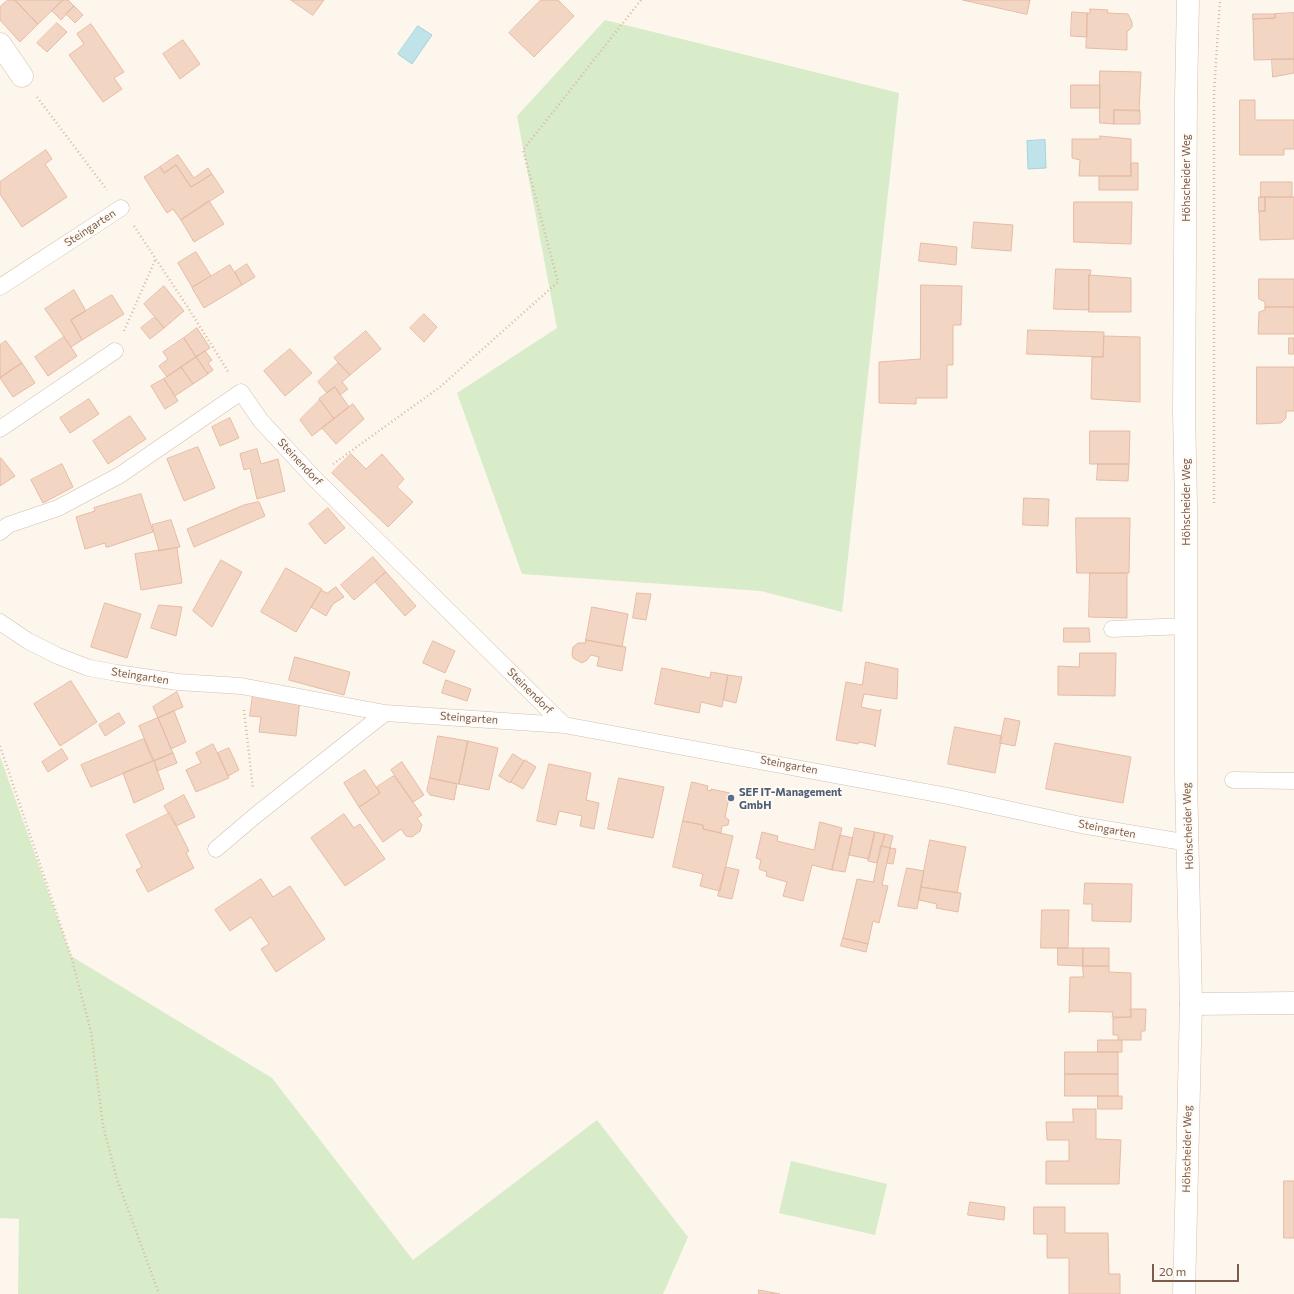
<!DOCTYPE html>
<html>
<head>
<meta charset="utf-8">
<style>
  body { margin:0 }
  #map { position:relative; width:1294px; height:1294px; overflow:hidden; background:#fdf6ec; font-family:Commissioner,sans-serif }
  canvas { display:block }
  .scale { position:absolute; left:1152px; top:1264px; width:87px; height:18px; box-sizing:border-box; border:2px solid #7a5c4d; border-top:0; padding-left:5px; font-size:12px; line-height:14px; white-space:nowrap; color:#7a5c4d; -webkit-text-stroke:3px #fffaf3; paint-order:stroke }
</style>
</head>
<body>
<div id="map">
<canvas width="1294" height="1294"></canvas>
<div class="scale">20 m</div>
</div>
<script>
const ctx = document.querySelector('canvas').getContext('2d');
ctx.lineJoin = 'round';
function paint(path, color) { ctx.fillStyle = color; ctx.fill(path, 'evenodd'); }
function stroke(path, color, width, dash) { ctx.strokeStyle = color; ctx.lineWidth = width; ctx.lineCap = dash ? 'butt' : 'round'; ctx.setLineDash(dash || []); ctx.stroke(path); }
function write(font, color, halo, rows, align = 'center') {
  ctx.font = font + ' Commissioner,sans-serif'; ctx.lineWidth = 4; ctx.setLineDash([]); ctx.textBaseline = 'middle'; ctx.strokeStyle = halo; ctx.fillStyle = color; for (const [text, x, y, turn = 0] of rows) {
    ctx.save(); ctx.translate(x, y); ctx.rotate((+turn || 0) * Math.PI / 180); ctx.textAlign = isNaN(turn) ? turn : align; if (halo) ctx.strokeText(text, 0, 0); ctx.fillText(text, 0, 0); ctx.restore();
  }
}
paint(new Path2D(`
  M605,20l294,73 -57,519 -81,-21 -239,-17 -65,-181 100,-65 -40,-212z
  M0,756l71,200 201,122 141,182 184,-140 91,117 -25,57h-645l1,-75 -19,-1z
  M791,1161l96,23 -12,51 -96,-22z`), '#d8ecc9');
const water = new Path2D(`
  M418,26l14,9 -20,29 -14,-10z
  M1045,140l1,28 -18,1 -1,-28z`);
paint(water, '#bfe3e8');
stroke(water, '#a5d3da', 1);
const building = new Path2D(`
  M8,0h7l23,24 -18,18 -20,-22v-13z
  M15,0h48l-25,24z
  M63,0h5l6,6 -13,14 -9,-9z
  M291,0h33l-11,15z
  M541,0h17l16,16 -40,41 -25,-24z
  M963,0h67l-3,14z
  M74,6l9,9 -8,8 -9,-9z
  M1090,9l18,1 -1,3 21,1 4,8v5l-5,5v18l-41,-2 1,-35h3z
  M1072,12l15,1v24l-16,-1z
  M1294,13v46l-40,1 -1,-41 22,-1v-4z
  M1253,14h22v4l-22,1z
  M57,23l10,9 -20,20 -10,-9z
  M91,24l33,48 -10,6 8,11 -19,13 -34,-47 15,-11 -7,-10z
  M183,40l17,24 -20,15 -17,-25z
  M1272,59h22v14l-21,4z
  M1100,71l41,1 -2,39 -25,-1v14l-14,-1z
  M1071,85h29v23h-29z
  M1240,100h15v20h39v29h-10v6h-44z
  M1114,110h26v14h-26z
  M1100,136l31,3v37h-52l1,-16 -8,-2v-19h28z
  M46,150l6,9 -7,5 22,33 -45,30 -22,-33v-12z
  M178,155l16,23 14,-10 4,6 -21,13 -15,-22 -12,8 -4,-6z
  M1131,163h7v27h-39v-14h32z
  M176,165l15,22 21,-13 12,18 -43,28 -8,-11 -6,4 -23,-36 16,-10 4,6z
  M1261,182h31v15h-31z
  M1259,197h6v14h-6z
  M1265,197h29v42l-34,1 -1,-29h6z
  M209,201l15,23 -30,18 -13,-22z
  M1074,202h58l-1,42 -57,-2z
  M974,222l39,3 -2,26 -39,-3z
  M921,243l36,4 -1,18 -37,-4z
  M196,252l15,24 -19,11 -14,-24z
  M247,264l8,13 -13,8 -7,-13z
  M230,265l12,20 -38,23 -12,-20z
  M1056,269l35,1 -1,5h-1v35l-35,-1z
  M1089,275l42,3v34h-42z
  M1259,279h35v28h-29v-5l-6,-3z
  M921,285l41,1 -1,39h-8v40h-6v33h-31v6l-37,-1v-41l41,-3z
  M164,286l20,25 -20,17 -20,-24z
  M74,290l12,21 -15,9 11,20 -11,7 -26,-38z
  M112,295l12,19 -42,26 -11,-20z
  M1265,307h29v27h-36l1,-22 6,-2z
  M424,314l13,13 -13,15 -14,-14z
  M155,317l9,11 -14,11 -9,-11z
  M197,328l13,20 -14,9 -12,-19z
  M1028,330l76,2 -1,25 -76,-3z
  M366,331l15,18 -31,26 -16,-17z
  M1104,336l36,1v65l-49,-3 1,-42h11z
  M64,337l13,19 -29,20 -13,-19z
  M184,338l12,19 -29,20 -8,-11 9,-7 -5,-7z
  M1289,338h5v16h-5z
  M6,341l16,22 -22,15v-33z
  M290,349l22,24 -27,23 -21,-25z
  M205,351l7,9 -4,3 5,7 -5,4 -12,-17z
  M196,357l12,17 -15,10 -12,-17z
  M22,363l13,20 -22,14 -13,-19z
  M338,363l12,12 -8,7 6,7 -8,6 -5,-8 -8,6 -9,-11z
  M181,367l12,17 -18,12 -11,-17z
  M1257,367h37v44h-8v7l-5,5 -24,1z
  M164,379l14,22 -13,8 -14,-23z
  M335,387l14,20 -15,12 -15,-20z
  M89,399l10,15 -29,19 -10,-15z
  M320,400l14,19 -22,17 -12,-16z
  M353,404l11,15 -28,25 -14,-16z
  M130,416l16,23 -38,25 -15,-23z
  M230,418l9,20 -19,8 -8,-19z
  M1090,431h40l-1,33h-39z
  M198,447l17,41 -31,13 -17,-42z
  M257,449l4,15 17,-5 7,32 -28,8 -7,-31 -6,2 -4,-16z
  M351,454l15,15 16,-15 22,25 -7,8 16,15 -25,25 -56,-54z
  M1,458l14,18 -15,10v-27z
  M62,464l11,23 -30,16 -12,-23z
  M1098,464h31l-1,17 -31,-1z
  M141,494l12,38 -45,15h-2l-1,-4 -20,6 -9,-32 19,-6 -1,-3z
  M1024,498l25,1 -1,27 -25,-1z
  M259,502l6,14 -71,31 -7,-18 57,-24z
  M328,508l17,20 -20,16 -16,-20z
  M1076,518h54l-1,55h-52z
  M171,520l9,27 -21,4 -7,-26z
  M177,548l5,35 -41,7 -6,-36z
  M373,557l13,15 -32,28 -13,-15z
  M221,560l21,12 -30,55 -19,-16z
  M286,568l36,21 -26,43 -35,-20z
  M386,572l30,34 -11,10 -30,-34z
  M1090,573h37v45l-38,-1z
  M336,587l8,10 -11,7 -7,12 -15,-9 10,-17 6,3z
  M637,593l14,1 -5,26 -13,-2z
  M105,603l36,11 -14,44 -36,-11z
  M159,605l23,2 -6,29 -25,-8z
  M592,607l36,7 -6,33 -36,-7z
  M1064,628h25l1,14h-26z
  M586,640l40,7 -4,24 -25,-5 2,-9 -8,-2 -4,5 -5,3 -9,-5 -1,-4 1,-7 5,-4h7z
  M433,641l22,10 -10,22 -22,-10z
  M1080,653h36l-1,43 -57,-1v-29l21,1z
  M295,657l55,15 -6,23 -55,-15z
  M866,662l32,7 -1,30 -33,-5 -3,13 19,4 1,-2 -6,38 -1,-2 -15,-3 -1,2 -22,-4 10,-58 16,3z
  M662,668l48,10 1,-6 17,3 -6,32 -21,-5 -2,11 -44,-9z
  M728,675l14,2 -6,26 -12,-3z
  M446,680l25,9 -4,12 -25,-8z
  M71,681l26,41 -37,24 -26,-42z
  M177,692l6,15 -25,11 -5,-11z
  M253,695l47,4 -4,37 -37,-4 2,-15 -11,-1z
  M174,711l12,31 -15,7 -13,-31z
  M119,713l6,10 -20,13 -6,-11z
  M158,718l15,35 -19,8 -15,-35z
  M1005,718l15,3 -5,25 -15,-3z
  M955,727l47,9 -7,37 -47,-9z
  M438,736l30,5 -9,43 -29,-6z
  M144,739l9,22 -62,26 -10,-22z
  M468,741l30,7 -9,42 -30,-6z
  M1055,743l76,14 -8,46 -77,-14z
  M213,744l16,34 -33,14 -10,-22 15,-7 -5,-10z
  M229,748l10,22 -11,6 -10,-23z
  M62,749l6,10 -20,13 -6,-10z
  M173,753l4,10 -20,8 -3,-10z
  M513,754l11,7 -14,22 -11,-7z
  M525,760l11,7 -13,22 -12,-7z
  M154,761l10,28 -30,14 -11,-30z
  M402,762l22,33 -11,7 -22,-32z
  M549,764l42,9 -5,27 13,3 -5,26 -14,-3 2,-10 -23,-5 -3,14 -19,-4z
  M365,770l15,23 -21,14 -15,-24z
  M394,776l28,39 -5,3 5,7 -2,6 -8,6 -6,-1 -5,-7 -18,13 -24,-35 21,-14 -3,-6z
  M430,778l27,6 -3,16 -24,-5 -3,-4z
  M619,778l45,9 -11,51 -45,-9z
  M692,782l16,4 -1,4 4,1v-2l19,4 -5,24 4,3 -1,5 -6,1 -1,7 -18,-4v-4l-20,-4z
  M184,795l11,22 -19,9 -12,-20z
  M170,813l19,38 -3,2 8,15 -46,24 -12,-22 6,-3 -16,-32z
  M344,814l10,14 6,-4 25,35 -40,27 -34,-48z
  M683,821l20,4v4l30,7 -13,55 -20,-5 3,-12 -30,-7z
  M820,822l22,6 -10,42 -20,-5 -9,36 -20,-5 4,-14 -21,-6 1,-4 -8,-3 2,-9 -5,-2 6,-26 16,4 -1,5 37,9z
  M855,828l20,4 -6,27 -20,-4z
  M875,832l10,2 -8,29 -9,-2z
  M885,834l8,2 -3,12 -8,-2z
  M840,835l13,3 -8,34 -13,-2z
  M930,840l36,7 -9,46 -36,-6z
  M881,846l9,2 -8,37 6,1 -9,37 -6,-2 -5,23 -25,-6 14,-59 16,3z
  M891,848l5,1 -3,15 -6,-1z
  M726,867l13,3 -7,29 -14,-3z
  M907,868l17,3 -7,38 -19,-3z
  M261,879l12,18 17,-11 35,53 -49,33 -15,-23 8,-5 -18,-27 -21,14 -15,-21z
  M1085,883l47,1 -1,38 -39,-1v-17h-8z
  M921,887l40,6 -3,19 -22,-4 1,-4 -18,-4z
  M1042,910h27l-1,38h-27z
  M843,938l25,6 -2,8 -25,-6z
  M1058,948h25v18l-25,-1z
  M1083,948h26v18h-26z
  M1083,966h26v6l22,1v44h-19l1,-5 -43,-1 -1,2 1,-36h13z
  M1130,1009h16l-1,22h-4v9h-23v-5h-5v-17l18,-1z
  M1098,1040h24v12h-24z
  M1065,1052h53v22h-53z
  M1065,1074h53v22h-53z
  M1098,1096h24v13h-24z
  M1073,1109h23v30l25,1 -2,44h-73v-23h23v-21h-22l-1,-18h27z
  M1284,1181h10v57h-10z
  M970,1202l35,5 -1,13 -36,-5z
  M1034,1207h31v26h43l1,41h11v20h-51v-36h-22v-24h-13z
  M759,1290l21,4h-21z`);
paint(building, '#f3d5c3');
stroke(building, '#e6bba3', 1);
const service = new Path2D(`
  M0,287l121,-79
  M0,429l115,-78
  M0,532l8,-7 50,-17 62,-33 121,-83 20,29 52,56 251,248
  M0,622l28,19 30,15 31,12 28,5 61,9 63,4 144,27 179,12 384,71 133,29 108,18
  M1112,629l75,-3
  M1233,780l61,1
  M216,849l40,-34 129,-102`);
const minor = new Path2D(`
  M0,44l22,32
  M1191,1004l103,-1`);
const secondary = new Path2D(`
  M1184,1294l7,-290 -5,-227v-272l-2,-93 2,-315 2,-97`);
stroke(service, '#d1beb0', 17);
stroke(minor, '#d1beb0', 23);
stroke(secondary, '#d6c0b0', 23);
stroke(new Path2D(`
  M37,97l70,93
  M134,226l53,80 42,67
  M124,331l32,-73
  M333,464l107,-77 118,-105 -35,-132 118,-150
  M1214,503v-410l6,-93
  M244,710l9,79
  M0,746l71,210 20,76 12,94 14,53 42,115`), '#d9b8a5', 2.5, [1, 3]);
stroke(service, '#fff', 16);
stroke(minor, '#fff', 22);
stroke(secondary, '#fff', 22);
for (const [x, y, r, color] of [
  [731,798,4,"#5c6f8a"]
]) { const dot = new Path2D(); dot.arc(x, y, r, 0, 2 * Math.PI); ctx.fillStyle = color; ctx.fill(dot); stroke(dot, '#fffaf3', 1.5); }
write('11px', '#7a5c4d', '#fffaf3', [
  ["Höhscheider Weg",1186,178,-90],
  ["Steingarten",90,228,-33],
  ["Steinendorf",300,462,47],
  ["Höhscheider Weg",1186,502,-90],
  ["Steingarten",140,676,9],
  ["Steinendorf",530,691,45],
  ["Steingarten",469,718,4],
  ["Steingarten",789,765,11],
  ["Höhscheider Weg",1188,826,-92],
  ["Steingarten",1107,829,11],
  ["Höhscheider Weg",1187,1149,-89]
]);
write('bold 11px', '#4e5e75', '#fffaf3', [
  ["SEF IT-Management",739,792],
  ["GmbH",739,805]
], 'left');
</script>
</body>
</html>
